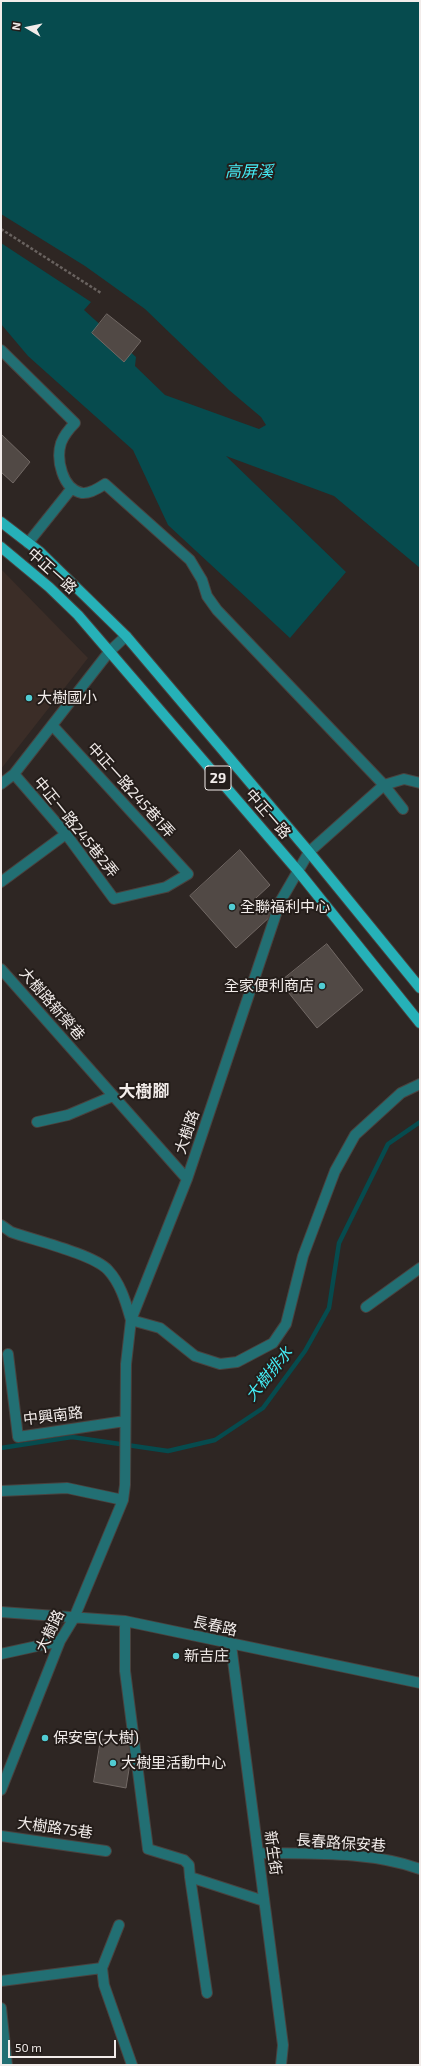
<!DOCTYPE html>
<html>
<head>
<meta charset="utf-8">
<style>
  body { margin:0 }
  #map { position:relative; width:421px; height:2066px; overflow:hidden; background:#2e2623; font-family:"Exo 2",sans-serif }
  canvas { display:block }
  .frame { position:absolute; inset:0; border:2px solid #f2ecea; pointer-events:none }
  .north { position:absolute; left:8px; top:8px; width:40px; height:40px; -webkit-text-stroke:3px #241d1a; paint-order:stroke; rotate:279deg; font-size:11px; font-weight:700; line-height:16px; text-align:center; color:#f2ecea }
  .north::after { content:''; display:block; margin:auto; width:14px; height:18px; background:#f2ecea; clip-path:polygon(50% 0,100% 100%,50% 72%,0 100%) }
  .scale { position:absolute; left:8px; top:2040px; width:108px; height:18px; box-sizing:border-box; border:2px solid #f2ecea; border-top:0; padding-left:5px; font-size:12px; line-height:14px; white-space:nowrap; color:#f2ecea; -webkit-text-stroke:3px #241d1a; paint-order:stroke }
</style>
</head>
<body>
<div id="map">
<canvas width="421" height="2066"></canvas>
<div class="frame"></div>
<div class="north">N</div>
<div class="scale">50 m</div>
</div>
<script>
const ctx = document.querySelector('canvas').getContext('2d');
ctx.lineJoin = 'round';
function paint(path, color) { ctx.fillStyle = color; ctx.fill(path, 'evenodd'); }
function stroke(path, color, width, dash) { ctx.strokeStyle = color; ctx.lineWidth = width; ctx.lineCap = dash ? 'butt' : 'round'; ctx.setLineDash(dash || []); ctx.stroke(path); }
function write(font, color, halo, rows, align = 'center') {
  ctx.font = font + ' "Exo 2","Noto Sans TC",sans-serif'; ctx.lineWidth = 4; ctx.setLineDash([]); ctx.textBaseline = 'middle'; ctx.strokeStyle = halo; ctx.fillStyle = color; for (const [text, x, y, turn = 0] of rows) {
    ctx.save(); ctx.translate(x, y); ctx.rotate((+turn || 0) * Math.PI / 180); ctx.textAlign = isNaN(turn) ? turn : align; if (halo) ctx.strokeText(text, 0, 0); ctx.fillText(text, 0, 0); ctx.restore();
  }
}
paint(new Path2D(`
  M1,569l87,89 -87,111z`), '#3b2d27');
paint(new Path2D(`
  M1,1h419v567l-86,-72 -108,-40 120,116 -56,66 -122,-113 -35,-75 -105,-94 -27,-32v-81l90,59 -7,8 52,47 -1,9 30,29 94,34 7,-4 -5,-8 -32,-27 -84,-81 -60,-43 -84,-52z`), '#064b4e');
stroke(new Path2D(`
  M1,1448l71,-11 96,14 47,-11 48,-32 42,-57 24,-43 10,-65 49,-99 32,-22`), '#064b4e', 4.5);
const building = new Path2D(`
  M107,314l34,27 -17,21 -32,-29z
  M1,434l29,28 -17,21 -12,-11z
  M240,850l30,35 -14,13 16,17 -36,33 -46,-52z
  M327,944l36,46 -46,38 -37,-46z
  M101,1739l32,5 -7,44 -32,-6z`);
paint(building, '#514945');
stroke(building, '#726965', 1);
const minor = new Path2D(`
  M1,350l74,73c-6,6 -11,12 -14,20 -5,16 1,46 21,50 7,1 17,-5 23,-9l85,76 12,20 5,16 10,14 167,175 19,24
  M28,543l44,-55
  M14,774l52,60 48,65 52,-12 22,-13 -136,-149
  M1,784l13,-10 95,-122 17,-16
  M1,882l65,-48
  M1,969l186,210
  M37,1122l31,-7 45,-19
  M1,1225l10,7c22,8 82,22 97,38 13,14 18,33 23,50
  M366,1307l54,-39
  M131,1320l29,8 35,28 25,8 17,-2 36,-19 13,-19 17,-68 32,-85 20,-36 46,-42 19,-9
  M8,1354l10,83 107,-16
  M1,1491l66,-3 56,12
  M1,1612l124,9 295,62
  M125,1621v50l23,178 36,11 5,5 1,12 74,24
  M231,1645l52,400 -2,20
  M1,1654l59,-13
  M1,1790l59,-149 14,-23 49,-118 2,-15 1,-121 5,-44 56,-141 93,-277 29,-50 75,-67 20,-6 16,4
  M1,1836l105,15
  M258,1853c53,1 111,-2 162,16
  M190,1877l17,116
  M119,1925l-17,43 2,17 28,80
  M1,1981l101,-13
  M1,2008l6,57`);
const major = new Path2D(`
  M1,522l39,30 86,84 183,216 111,136
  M1,547l48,40 29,28 220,256 122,152`);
stroke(minor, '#49423f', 12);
stroke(major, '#49423f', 12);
stroke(new Path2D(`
  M1,229l100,64`), '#69625f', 2.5, [3, 2]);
stroke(minor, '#226f73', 10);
stroke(major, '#26b1b8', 10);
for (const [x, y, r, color] of [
  [29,698,4,"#51ccd3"],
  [232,907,4,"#51ccd3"],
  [322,986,4,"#51ccd3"],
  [176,1656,4,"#51ccd3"],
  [45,1738,4,"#51ccd3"],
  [113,1763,4,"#51ccd3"]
]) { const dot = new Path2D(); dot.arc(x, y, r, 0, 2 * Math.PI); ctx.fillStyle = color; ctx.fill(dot); stroke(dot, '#241d1a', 1.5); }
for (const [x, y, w] of [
  [218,778,26]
]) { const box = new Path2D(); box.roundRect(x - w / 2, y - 12, w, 24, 3); ctx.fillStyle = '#241d1a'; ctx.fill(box); stroke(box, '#f2ecea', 1); }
write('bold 14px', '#f2ecea', null, [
  ["29",218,778]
]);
write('15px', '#f2ecea', '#241d1a', [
  ["中正一路",52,571,42],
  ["中正一路245巷1弄",131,790,48],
  ["中正一路",268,814,49],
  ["中正一路245巷2弄",76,827,51],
  ["大樹路新榮巷",52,1004,49],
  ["大樹路",187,1132,-71],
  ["中興南路",53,1416,-7],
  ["長春路",215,1626,12],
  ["大樹路",50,1631,-64],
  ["大樹路75巷",55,1828,8],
  ["長春路保安巷",341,1843,4],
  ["新生街",273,1853,82]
]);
write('15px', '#f2ecea', '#241d1a', [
  ["大樹國小",37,698],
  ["全聯福利中心",240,907],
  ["全家便利商店",314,986,"right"],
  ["新吉庄",184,1656],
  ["保安宮(大樹)",53,1738],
  ["大樹里活動中心",121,1763]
], 'left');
write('italic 16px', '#44ecf5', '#241d1a', [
  ["高屏溪",249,172],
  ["大樹排水",269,1374,-51]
]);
write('bold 17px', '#f2ecea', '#241d1a', [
  ["大樹腳",144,1091]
]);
</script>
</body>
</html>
